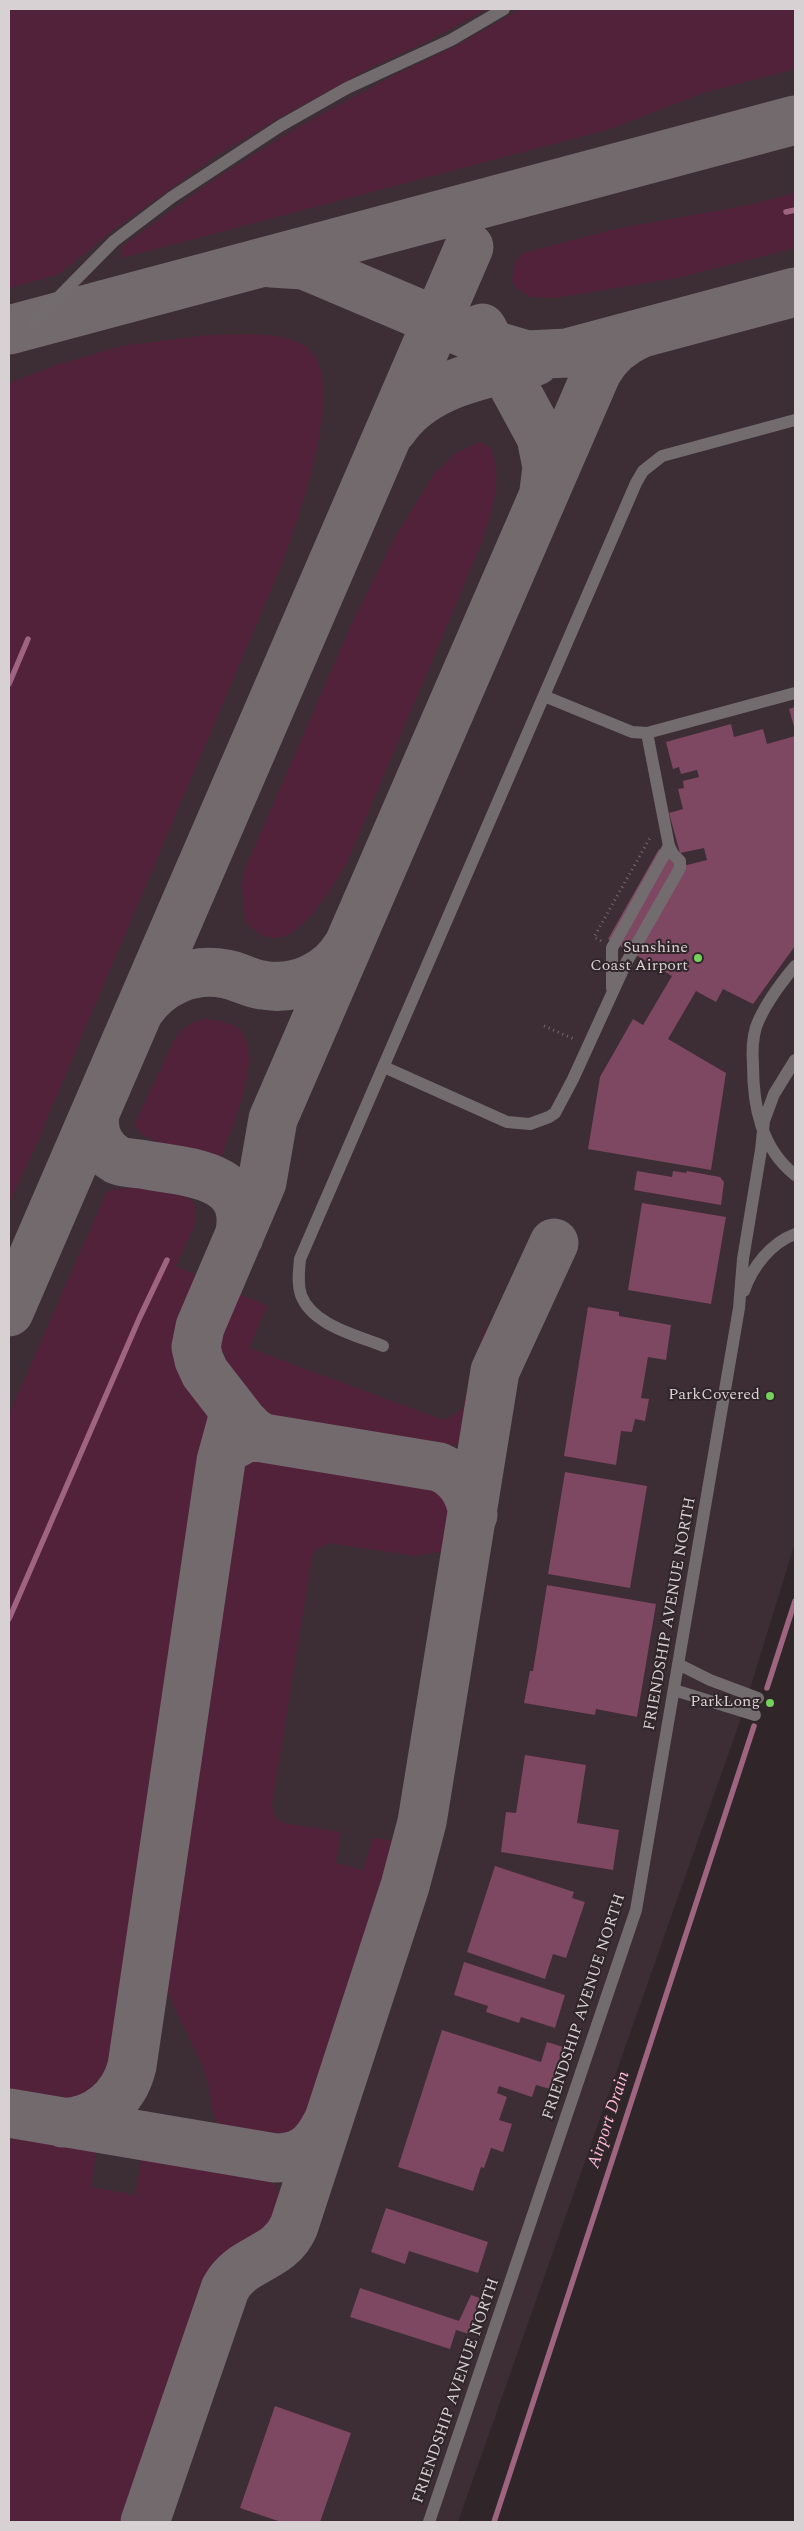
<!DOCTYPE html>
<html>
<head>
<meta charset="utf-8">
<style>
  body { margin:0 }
  #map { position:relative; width:804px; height:2531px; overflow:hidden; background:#30262a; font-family:Spectral,serif }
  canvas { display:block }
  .frame { position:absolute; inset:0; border:10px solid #d8d1d4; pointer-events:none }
</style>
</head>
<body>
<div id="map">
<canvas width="804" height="2531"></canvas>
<div class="frame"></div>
</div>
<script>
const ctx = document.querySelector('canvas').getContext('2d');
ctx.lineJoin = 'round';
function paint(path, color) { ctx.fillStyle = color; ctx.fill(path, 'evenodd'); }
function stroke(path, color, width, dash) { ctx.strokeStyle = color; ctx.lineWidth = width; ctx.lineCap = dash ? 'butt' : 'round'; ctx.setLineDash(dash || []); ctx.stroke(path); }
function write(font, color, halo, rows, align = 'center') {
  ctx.font = font + ' Spectral,serif'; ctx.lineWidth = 4; ctx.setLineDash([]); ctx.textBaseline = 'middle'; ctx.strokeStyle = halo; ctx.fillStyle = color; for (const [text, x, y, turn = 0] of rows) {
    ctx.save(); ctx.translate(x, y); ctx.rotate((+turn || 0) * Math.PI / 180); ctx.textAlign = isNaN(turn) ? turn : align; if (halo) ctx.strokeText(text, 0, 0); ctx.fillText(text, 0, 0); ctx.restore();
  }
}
paint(new Path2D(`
  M9,9h786v1534l-55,178 -282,801h-449z`), '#3d2d34');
paint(new Path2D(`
  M9,9h478l-61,33 -54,25 -93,51 -63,38 -100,72 -58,47 -49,13z
  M520,9h275v60l-92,24 -93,36 -488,129 -1,-11 94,-68 85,-53 95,-51 65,-31z
  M795,193v55l-118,30 -122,20 -25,-1 -11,-7 -7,-9 3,-19 8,-9 88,-23 142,-26z
  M208,335c29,0 68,-5 94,9 52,27 -6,179 -20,220l-244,576 -29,64v-821l44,-17 69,-20z
  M480,442l11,6c13,34 0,66 -11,99l-134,318c-21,32 -60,106 -101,56l-3,-35 2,-15 108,-248 42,-84 40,-65 22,-21z
  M207,1019c10,2 26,3 33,11 25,26 -9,98 -19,129 -24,-6 -73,-12 -87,-34l42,-88c9,-11 17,-16 31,-18z
  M133,1187l41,2 12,5 10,13 -1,17 -19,42 29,13c-32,70 -35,75 13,137l-99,648c-20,50 -66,42 -110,34v-684l98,-223z
  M234,1292l33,14 -18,42 194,72 8,-3 11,-8 26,-94 -17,113c-8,14 -20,21 -37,23l-154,-24c-6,-2 -12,-4 -18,-8 -15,-10 -46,-53 -46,-71 1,-19 11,-38 18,-56z
  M257,1454l173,27c35,13 27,39 22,69l-37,6 -85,-13 -14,6 -4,9 -40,246c1,10 2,15 12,19l57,9 -5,31 27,7 10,-32 29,4 -82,251 -14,29 -7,10 -19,10 -57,-12c-14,-12 -10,-31 -15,-47 -12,-42 -43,-80 -48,-124l73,-480 12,-19z
  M9,2130l88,15 -6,42 44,8 8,-42 115,17c12,6 18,14 22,25 15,39 -30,45 -50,62 -9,7 -15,17 -20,27l-84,238h-117z`), '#52223b');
stroke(new Path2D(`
  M786,212l9,-2
  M9,684l19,-45
  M9,1619l130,-300 28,-59
  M767,1688l28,-87
  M494,2522l260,-796`), '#9f6480', 5.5);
stroke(new Path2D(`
  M271,263l32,2 13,5 177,75 34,10 40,-2 228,-61
  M482,328l59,109 6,30 -3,24
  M9,330l786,-210
  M393,429c32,-47 92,-54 143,-68
  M140,1010c19,-28 52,-43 86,-36 12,2 23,9 36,11 33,6 68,-9 85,-38
  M95,1113c-3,20 4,37 22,47 7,3 16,3 23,4 44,8 114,8 99,73
  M9,1312l460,-1065
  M263,1438l-10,-6 -10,-10 -38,-49 -6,-13 -3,-13 4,-20 62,-145 11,-63 324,-747c10,-18 24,-30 43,-38
  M233,1445l13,-7 11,-1 182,30c21,9 31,26 34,48
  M9,2113l266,45c27,0 40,-11 52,-35
  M63,2123c34,-2 61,-24 69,-57l89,-605 11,-40v-12
  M145,2522l80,-233c17,-33 54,-28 69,-63l111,-340 17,-64 73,-451 59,-128`), '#726a6d', 49);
paint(new Path2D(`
  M795,707v23l-6,-21z
  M731,724l3,13 29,-8 4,15 28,-8v210l-42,58 -30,-15 -7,13 -20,-11 -28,48 58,34 -15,97 -123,-21 12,-72 33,-58 10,6 29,-49 -64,-37 51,-90 28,16 20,-5 -3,-12 -24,5 -11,-40 14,-4 -5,-20 6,-1 -1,-7 16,-4 -2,-7 -16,4 -2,-7 -6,2 -7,-27z
  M637,1171l35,6 1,-6 13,2 1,-2 33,6 4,5 -3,23 -87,-15z
  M642,1203l84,14 -15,87 -83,-14z
  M588,1307l31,5v4l52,9 -5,35 -18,-3 -7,41 8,1 -4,22 -10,-2 -3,13 -11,-1 -5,34 -52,-9z
  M565,1472l82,14 -17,102 -82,-14z
  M547,1585l109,19 -19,113 -41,-8 -1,6 -71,-12 6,-32h3z
  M525,1755l61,10 -9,58 42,7 -6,40 -112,-18 5,-40 10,1z
  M495,1866l79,26 -2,6 13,4 -19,56 -13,-4 -8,25 -78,-27z
  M464,1962l101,33 -10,33 -34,-11 -2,6 -33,-11 2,-6 -34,-11z
  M442,2030l99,32 6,-20 16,5 -13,42 -14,-4 -4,12 -33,-11 -2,7 10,4 -8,23 13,4 -9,28 -12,-4 -7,20 -3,-1 -8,24 -75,-24z
  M386,2208l102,34 -10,31 -69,-22 -4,13 -34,-12z
  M360,2288l99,33 12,-26 9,3 -11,36 -13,-4 -6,19 -100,-32z
  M275,2406l76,27 -31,89h-39l-41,-14z`), '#7e4762');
stroke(new Path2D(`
  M601,941l-7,-4 57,-101
  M544,1026l30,13`), '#72696d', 3, [1, 4]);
stroke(new Path2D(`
  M32,324l82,-83 58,-44 108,-71 67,-38 104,-48 53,-31
  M544,696l88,36 15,1 148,-40
  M795,966c-15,18 -31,39 -39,61 -4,13 -4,25 -3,38 0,41 8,83 42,110
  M612,988v-40l57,-102
  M384,1067l123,55 23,2 19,-7 6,-4 18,-34 53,-116 54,-95v-7l-7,-7 -4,-8 -22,-113
  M744,1291c8,-24 27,-48 51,-57
  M383,1346c-27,-11 -71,-21 -82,-51 -4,-12 -2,-24 -1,-36l336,-776 7,-12 19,-15 133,-36
  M678,1664l32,16 48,18
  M674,1690l81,25
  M429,2522l207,-612 103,-602 4,-49 18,-109 3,-29 10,-27 21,-34`), '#726c6f', 12);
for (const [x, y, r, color] of [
  [698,958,5,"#74d25c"],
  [770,1396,5,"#74d25c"],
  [770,1703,5,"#74d25c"]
]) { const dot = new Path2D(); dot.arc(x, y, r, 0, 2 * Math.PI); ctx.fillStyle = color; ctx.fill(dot); stroke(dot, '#30262a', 2); }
write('16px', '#d8d1d4', '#30262a', [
  ["Sunshine",688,949],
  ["Coast Airport",688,967],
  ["ParkCovered",760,1396],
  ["ParkLong",760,1703]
], 'right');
write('16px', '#d8d1d4', '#30262a', [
  ["FRIENDSHIP AVENUE NORTH",671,1614,-80],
  ["FRIENDSHIP AVENUE NORTH",585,2007,-72],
  ["FRIENDSHIP AVENUE NORTH",457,2391,-71]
]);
write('italic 18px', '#ffb8d9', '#30262a', [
  ["Airport Drain",610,2120,-72]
]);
</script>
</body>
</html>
